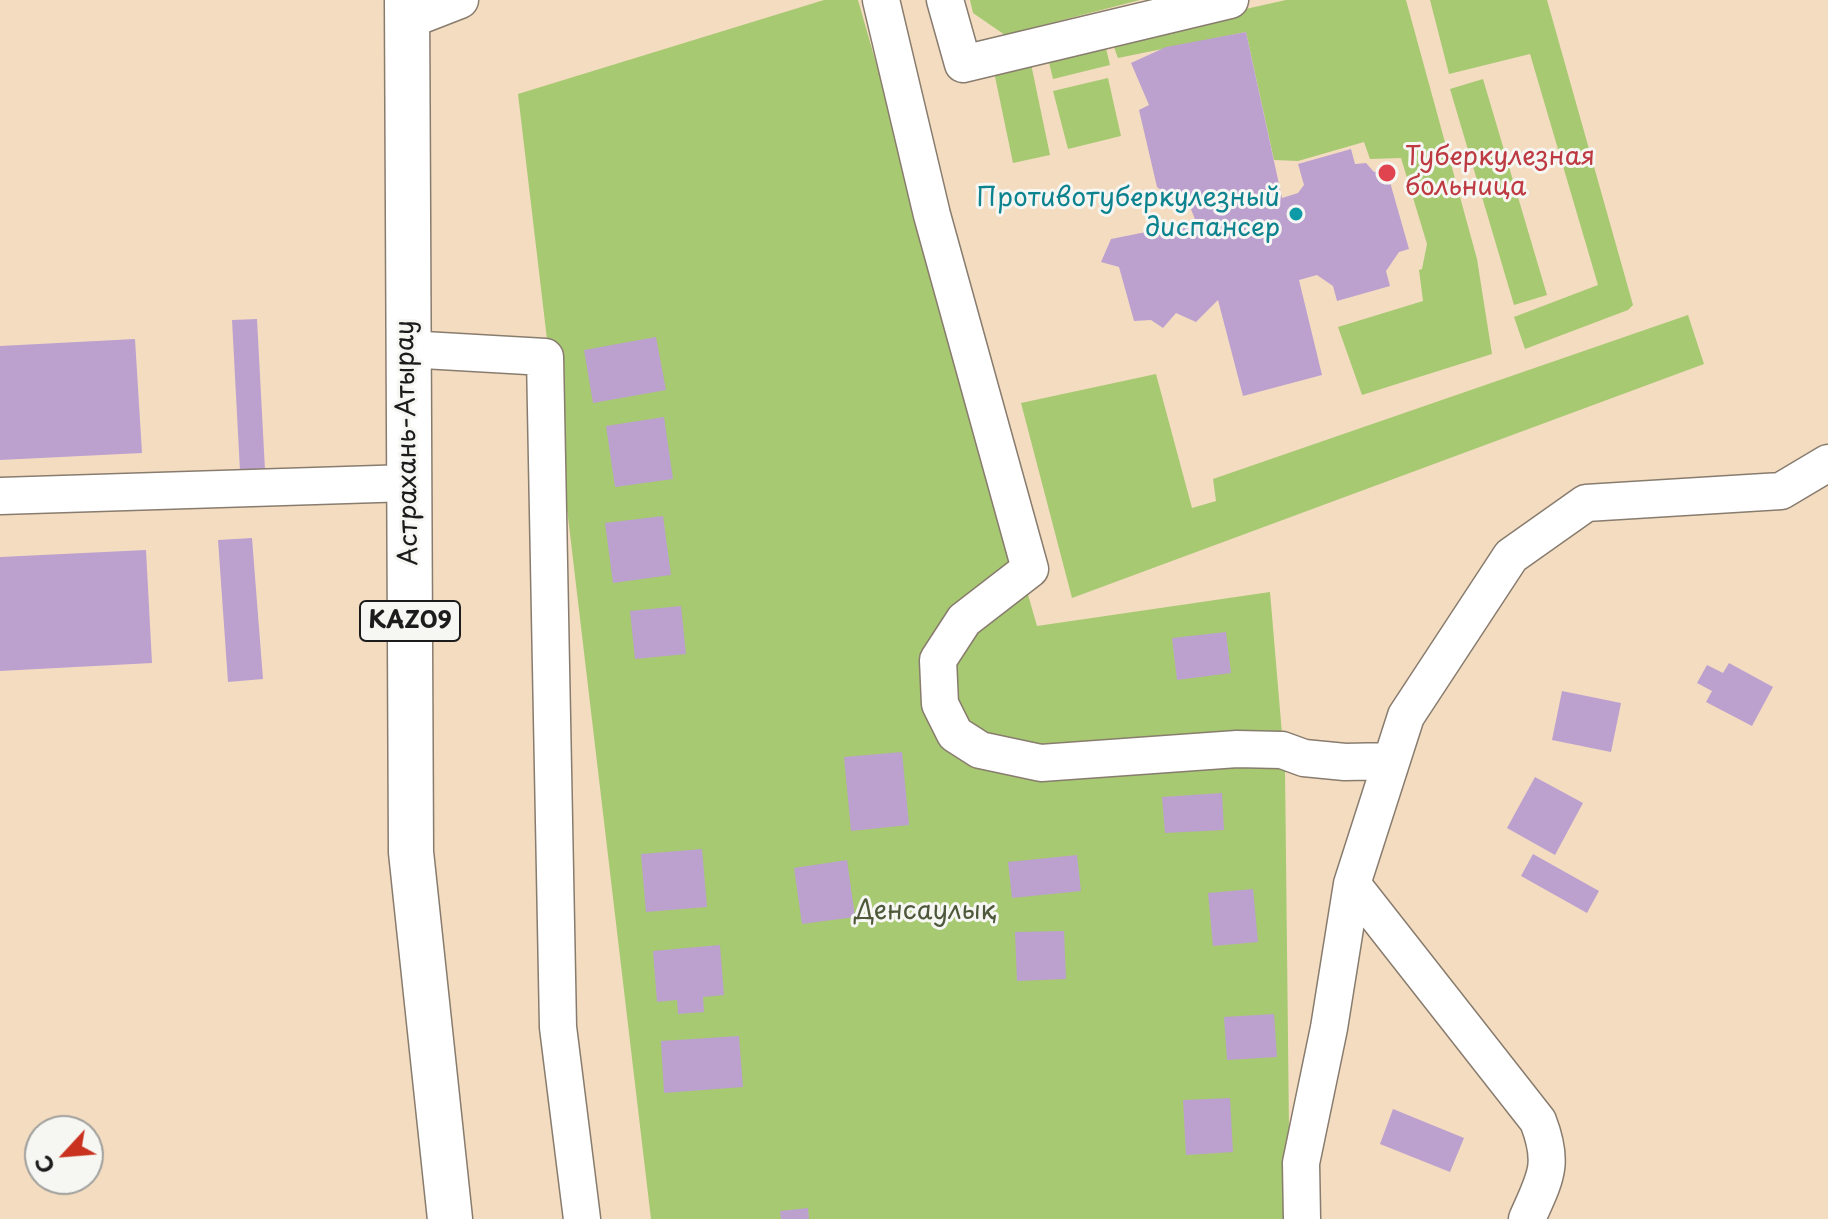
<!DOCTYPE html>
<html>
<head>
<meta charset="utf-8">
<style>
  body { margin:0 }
  #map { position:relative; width:1828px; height:1219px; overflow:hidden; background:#f4dcc1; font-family:"Playpen Sans",sans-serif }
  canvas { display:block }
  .north { position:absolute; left:24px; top:1115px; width:80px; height:80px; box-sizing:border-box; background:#f6f6f2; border:2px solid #9f9f9c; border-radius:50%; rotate:244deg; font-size:22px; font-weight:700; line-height:32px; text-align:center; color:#1c1c1c }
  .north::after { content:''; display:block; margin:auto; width:28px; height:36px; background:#c8321e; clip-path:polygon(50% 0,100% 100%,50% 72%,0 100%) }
</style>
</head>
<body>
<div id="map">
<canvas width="1828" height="1219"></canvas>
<div class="north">С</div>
</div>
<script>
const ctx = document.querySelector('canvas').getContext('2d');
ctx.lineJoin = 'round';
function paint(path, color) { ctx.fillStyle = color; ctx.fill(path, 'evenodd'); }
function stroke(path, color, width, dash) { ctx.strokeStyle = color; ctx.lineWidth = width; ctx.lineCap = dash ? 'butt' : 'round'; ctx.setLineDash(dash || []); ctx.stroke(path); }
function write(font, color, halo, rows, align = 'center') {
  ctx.font = font + ' "Playpen Sans",sans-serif'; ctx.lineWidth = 6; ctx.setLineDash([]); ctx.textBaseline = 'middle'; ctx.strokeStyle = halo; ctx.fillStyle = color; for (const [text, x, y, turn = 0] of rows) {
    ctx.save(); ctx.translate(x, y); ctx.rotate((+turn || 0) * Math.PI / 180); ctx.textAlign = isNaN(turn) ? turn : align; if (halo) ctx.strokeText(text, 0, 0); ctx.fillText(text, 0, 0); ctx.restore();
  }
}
paint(new Path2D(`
  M824,0h34l179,626 233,-34 15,177 5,450h-639l-133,-1125z
  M970,0h170l-135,35 -32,-22z
  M1286,0h120l71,259 15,95 -130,41 -24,-68 85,-26 -4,-31 3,-1 5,-25 -26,-86 -31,1 -6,-17 -66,19 -24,-1 -28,-128 -128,26 -7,-19z
  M1430,0h117l86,305 -5,5 -103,39 -11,-32 84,-32 -68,-231 -81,20z
  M1103,36l7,29 -57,14 -7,-29z
  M1030,59l20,96 -37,8 -20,-96z
  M1108,78l13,58 -53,13 -15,-58z
  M1483,79l64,216 -33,10 -64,-216z
  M1688,315l16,49 -632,234 -51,-195 135,-29 36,134 24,-7 -3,-22z`), '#a7c972');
paint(new Path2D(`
  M1246,32l36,166 16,-5 6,-8 -6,-21 53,-15 4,15 11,-1 8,9 12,-4 23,81 -10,3 -13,19 4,15 -53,15 -4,-15 -16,-11 -18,5 23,95 -79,21 -25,-96 -22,22 -20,-9 -13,15 -12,-8 -17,1 -15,-54 -18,-5 10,-23 85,-17 -7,-18 -9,1 -23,-18 -18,-77 10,-5 -18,-42 35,-16z
  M257,319l8,151 -25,1 -8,-151z
  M656,337l10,53 -73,13 -9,-53z
  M135,339l7,114 -142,7v-114z
  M664,417l9,62 -58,8 -9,-61z
  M663,516l8,59 -58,8 -8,-60z
  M252,538l11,141 -35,3 -10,-142z
  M146,550l6,113 -152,8v-114z
  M681,606l5,48 -51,5 -5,-48z
  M1226,632l5,41 -54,7 -5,-42z
  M1729,663l44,24 -21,39 -46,-24 6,-11 -15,-8 10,-18 16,8z
  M1562,691l59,12 -10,49 -59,-12z
  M902,752l7,73 -58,6 -7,-74z
  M1535,777l48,26 -28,52 -48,-27z
  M1222,793l2,37 -59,3 -3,-36z
  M702,849l5,58 -61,5 -5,-58z
  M1533,854l66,37 -12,22 -66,-37z
  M1077,855l4,36 -69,7 -4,-36z
  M847,860l8,57 -53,7 -8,-56z
  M1253,889l5,53 -45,4 -5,-53z
  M1064,931l2,48 -49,2 -2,-49z
  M720,945l4,50 -21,2 1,15 -26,2 -1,-14 -20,2 -4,-51z
  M1274,1014l3,43 -50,3 -3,-43z
  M739,1036l4,51 -79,6 -3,-52z
  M1230,1098l3,54 -47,3 -3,-55z
  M1393,1109l71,29 -14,34 -70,-28z
  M808,1208l1,11h-28l-1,-8z`), '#bca1cf');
const minor = new Path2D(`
  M881,0l51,215 98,354 -66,51 -26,40 2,44 15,30 25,16 61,13 196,-14 45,1 22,8 41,4 46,-1
  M945,0l18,64 267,-64
  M406,21l54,-21
  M406,349l139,8 13,670 24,192
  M0,496l409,-13
  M1352,884l186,237c17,44 7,57 -11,98
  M1302,1219l-1,-56 28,-135 23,-144 54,-168 105,-160 75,-53 195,-12 47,-28`);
const highway = new Path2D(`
  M407,0l4,852 39,367`);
stroke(minor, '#887c6e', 39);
stroke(highway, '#887c6e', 47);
stroke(minor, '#fff', 36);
stroke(highway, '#fff', 44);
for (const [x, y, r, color] of [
  [1387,173,10,"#e0444e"],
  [1296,214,8,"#0f9aa8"]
]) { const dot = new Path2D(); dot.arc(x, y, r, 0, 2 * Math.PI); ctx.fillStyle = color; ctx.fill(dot); stroke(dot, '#f6f6f2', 3); }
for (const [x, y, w] of [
  [410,621,100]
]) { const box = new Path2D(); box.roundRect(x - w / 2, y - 20, w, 40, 6); ctx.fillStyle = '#f6f6f2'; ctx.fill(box); stroke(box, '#1c1c1c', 2); }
write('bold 24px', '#1c1c1c', null, [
  ["KAZ09",410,621]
]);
write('26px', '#be3a42', '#f6f6f2', [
  ["Туберкулезная",1405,158],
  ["больница",1405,188]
], 'left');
write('26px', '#0d838f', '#f6f6f2', [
  ["Противотуберкулезный",1280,199],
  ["диспансер",1280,229]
], 'right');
write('26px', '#1c1c1c', '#f6f6f2', [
  ["Астрахань-Атырау",408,443,-91]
]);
write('26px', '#4d593a', '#f6f6f2', [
  ["Денсаулық",925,912]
]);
</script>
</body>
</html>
